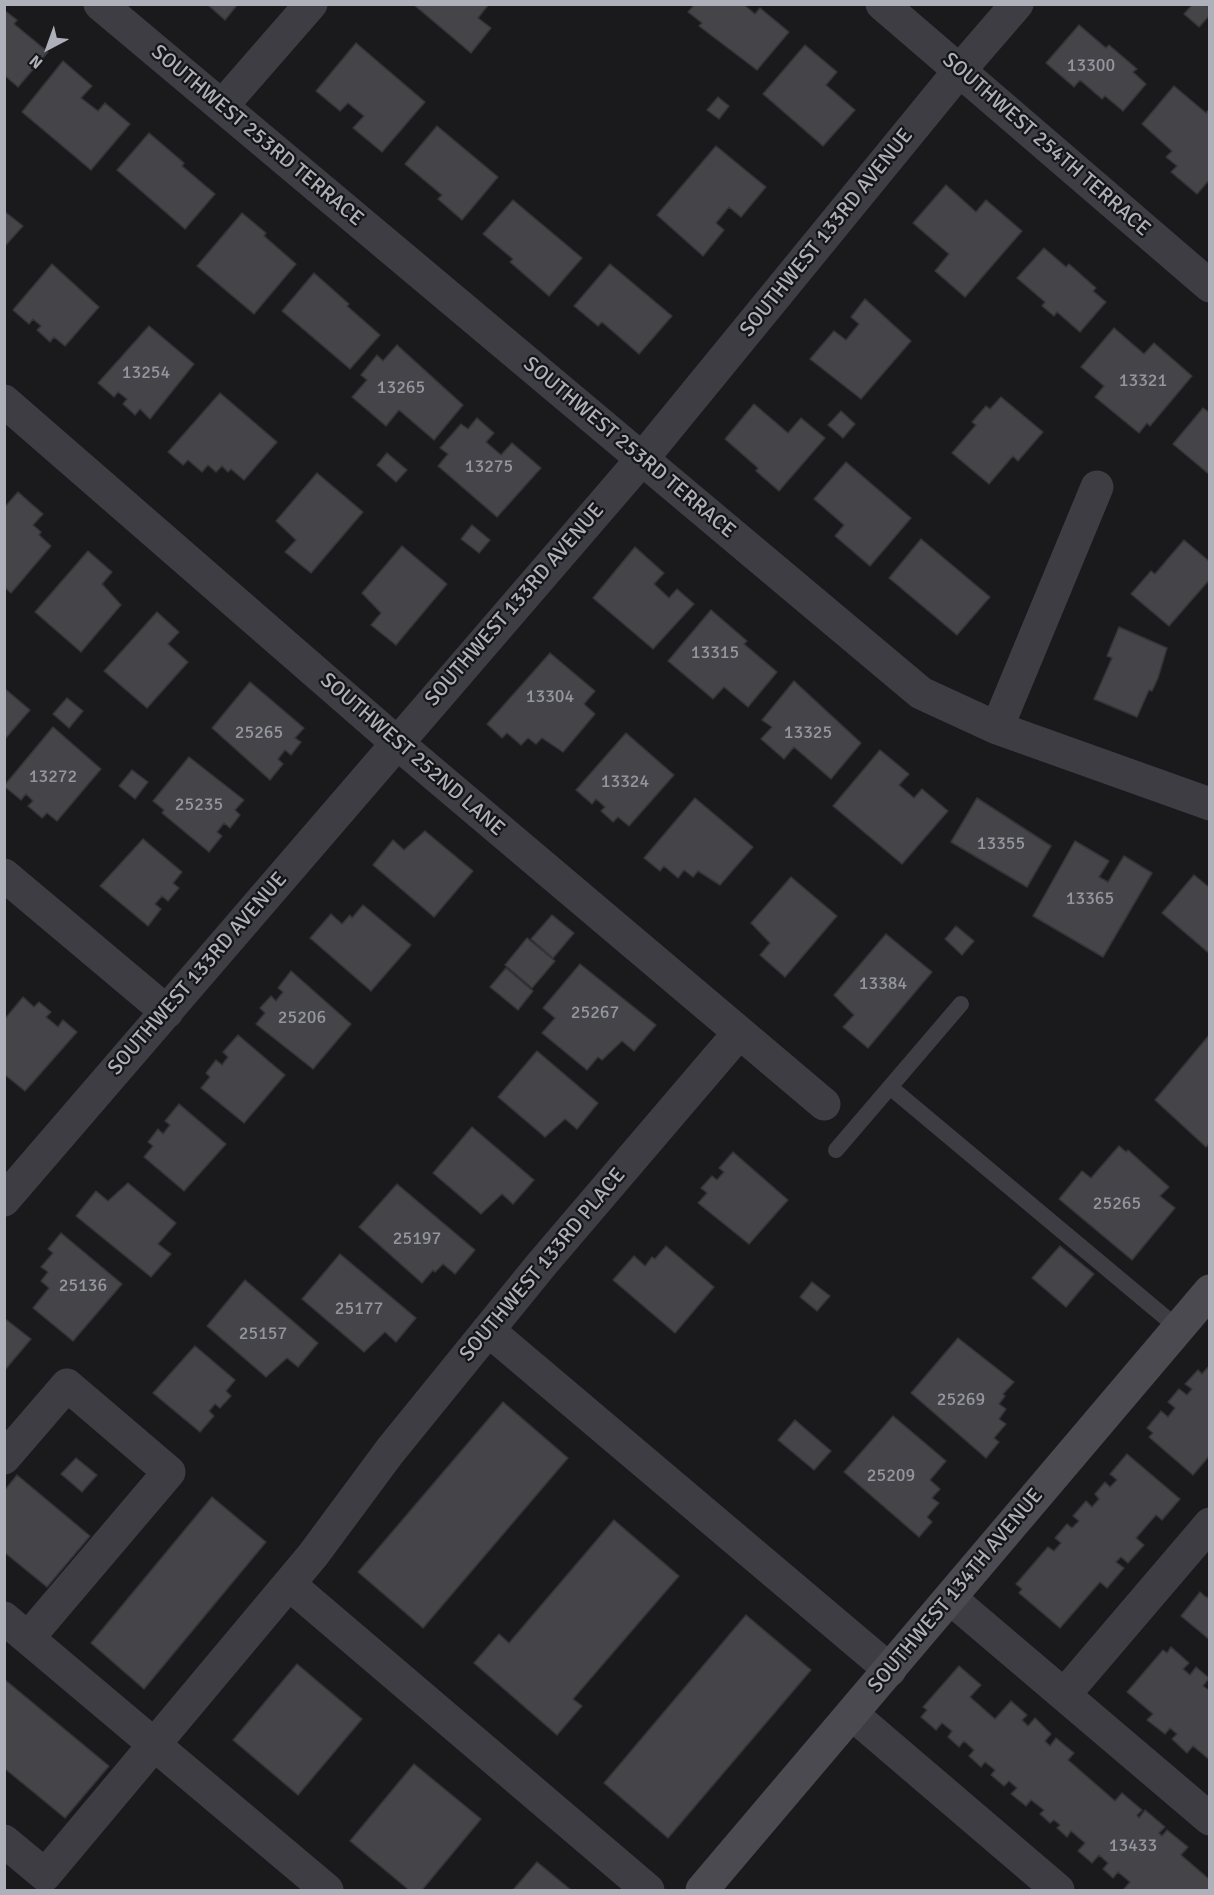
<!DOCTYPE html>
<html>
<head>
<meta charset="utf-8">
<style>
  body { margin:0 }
  #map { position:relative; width:1214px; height:1895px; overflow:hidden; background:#1a1a1c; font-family:Signika,sans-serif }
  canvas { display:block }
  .frame { position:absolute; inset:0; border:6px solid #aeb0ba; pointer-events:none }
  .north { position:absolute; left:18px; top:18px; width:60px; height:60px; -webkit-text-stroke:4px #151517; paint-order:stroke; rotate:221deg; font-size:16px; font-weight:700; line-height:24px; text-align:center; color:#aeb0ba }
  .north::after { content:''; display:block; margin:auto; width:21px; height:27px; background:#aeb0ba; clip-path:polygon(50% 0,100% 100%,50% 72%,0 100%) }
</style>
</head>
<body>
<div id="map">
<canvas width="1214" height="1895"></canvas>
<div class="frame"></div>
<div class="north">N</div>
</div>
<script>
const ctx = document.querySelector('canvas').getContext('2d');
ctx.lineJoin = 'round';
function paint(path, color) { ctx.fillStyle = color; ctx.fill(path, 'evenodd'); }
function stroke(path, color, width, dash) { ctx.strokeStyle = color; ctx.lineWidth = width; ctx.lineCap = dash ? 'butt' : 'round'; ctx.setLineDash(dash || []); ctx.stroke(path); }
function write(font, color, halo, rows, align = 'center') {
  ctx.font = font + ' Signika,sans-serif'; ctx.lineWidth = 4.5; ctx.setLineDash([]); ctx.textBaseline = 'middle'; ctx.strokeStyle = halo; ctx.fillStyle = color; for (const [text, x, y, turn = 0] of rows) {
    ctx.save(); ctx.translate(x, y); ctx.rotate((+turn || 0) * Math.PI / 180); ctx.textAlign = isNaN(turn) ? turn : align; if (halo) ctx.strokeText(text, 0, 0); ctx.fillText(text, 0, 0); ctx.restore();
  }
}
const building = new Path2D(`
  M413,4h76l-11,14 13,10 -20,25z
  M695,4h48l12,10 5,-6 29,24 -32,38 -58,-44 3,-3 -14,-11z
  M1193,4l17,2v9l-11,12 -15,-13z
  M208,5v-1h30l-13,16z
  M4,10l13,10 -3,4 34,28 -30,35 -14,-12z
  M1079,25l27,23 3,-3 28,24 -4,3 13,12 -23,27 -18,-15 -3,3 -22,-19 -6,7 -28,-24z
  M356,43l69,59 -43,50 -29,-24 11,-12 -16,-13 -8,8 -24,-20z
  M805,45l32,27 -11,13 29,25 -32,36 -60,-52z
  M63,61l29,25 -11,12 17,13 7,-8 25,21 -39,46 -69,-58z
  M1174,86l32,27 4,-5v71l-13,15 -26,-22 6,-6 -11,-9 6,-6 -30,-27z
  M718,97l11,9 -10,13 -12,-9z
  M437,126l61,51 -36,43 -24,-21 4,-4 -37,-31z
  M149,133l35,30 -2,3 33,28 -30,35 -68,-59z
  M716,146l50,41 -25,30 -12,-10 -13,16 8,7 -21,26 -46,-41z
  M946,185l30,27 10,-12 36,31 -57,66 -30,-26 14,-17 -36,-31z
  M513,200l69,58 -33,38 -39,-34 3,-3 -30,-25z
  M4,211l19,15 -19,21z
  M242,213l24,20 -2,3 32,28 -42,50 -57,-48z
  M1044,248l22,19 3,-3 27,24 -3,3 13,11 -26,30 -23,-20 -3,4 -12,-10 3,-4 -28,-24z
  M52,264l47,43 -34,39 -11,-9 -4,5 -13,-12 4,-4 -8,-7 -4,5 -16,-14z
  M610,264l62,52 -33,38 -37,-32 -4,4 -24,-20z
  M314,273l35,31 -2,2 33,29 -30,34 -68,-58z
  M865,299l46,42 -50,58 -51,-40 24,-28 12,9 13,-16 -8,-7z
  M149,326l45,38 -44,55 -10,-10 -5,6 -12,-11 4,-5 -9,-7 -4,5 -16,-14z
  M1114,328l30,26 10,-11 38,33 -42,50 -3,-3 -8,10 -44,-36 9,-11 -23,-19z
  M397,345l66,60 -29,35 -35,-30 -13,16 -34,-29 15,-17 -6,-5 16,-20 6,6z
  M220,393l57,49 -33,38 -13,-11 -3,3 -6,-6 -6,6 -8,-7 -6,7 -14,-12 -5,5 -15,-13z
  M1001,397l42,35 -25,29 -5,-5 -24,28 -37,-31 24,-28 -4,-3 14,-16 4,3z
  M754,404l34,29 13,-15 24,20 -46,53 -23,-20 2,-3 -33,-29z
  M1203,408l7,5v62l-37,-31z
  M841,411l14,13 -12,14 -15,-13z
  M477,418l17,15 -8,9 15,13 11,-12 29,25 -44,49 -59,-51 10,-12 -8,-6 21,-24 7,5z
  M387,453l20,17 -11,12 -19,-17z
  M846,462l65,56 -41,48 -35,-30 9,-11 -30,-26z
  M317,473l46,39 -52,61 -26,-21 11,-12 -20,-19z
  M18,492l25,22 -10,11 8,7 -2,3 12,11 -40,47 -7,-6v-79z
  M472,525l18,15 -11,13 -18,-14z
  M921,539l69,58 -33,38 -68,-57z
  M1184,540l26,22v17l-41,47 -38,-32 20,-23 4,3z
  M402,546l45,38 -51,61 -25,-20 10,-12 -19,-20z
  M635,547l29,26 -10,11 15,14 8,-9 17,15 -41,45 -60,-51z
  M88,551l24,21 -10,12 19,21 -40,47 -46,-40z
  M711,610l36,31 -3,3 33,28 -29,35 -24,-20 -11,12 -45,-38z
  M157,612l22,20 -11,12 20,18 -41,46 -43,-37z
  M1119,627l48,21 -9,30 -6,13 -3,-1 -12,27 -43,-18 18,-41 -5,-2z
  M550,653l45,38 -11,13 11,10 -32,38 -21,-14 -6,6 -8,-6 -7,7 -14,-12 -5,5 -15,-14z
  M794,681l67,62 -30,36 -37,-32 -10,12 -23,-20 11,-12 -10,-7z
  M250,682l54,46 -9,10 6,4 -10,13 -6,-5 -7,9 5,5 -13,16 -58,-52z
  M4,688l26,22 -26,30z
  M67,698l16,13 -14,17 -16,-14z
  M53,727l48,42 -44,52 -10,-8 -5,5 -14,-12 5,-5 -7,-7 -5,6 -17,-14z
  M626,733l48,42 -45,51 -11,-9 -5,5 -12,-11 4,-4 -9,-8 -4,5 -16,-14z
  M880,750l29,24 -10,11 15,13 8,-9 26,22 -46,53 -69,-58z
  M189,757l55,43 -9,10 5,5 -10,13 -6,-5 -7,9 5,4 -13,16 -47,-39 2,-3 -11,-9z
  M132,770l16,12 -13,17 -16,-13z
  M695,798l58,49 -33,38 -22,-14 -5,6 -9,-7 -6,8 -14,-12 -4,5 -16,-13z
  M977,798l74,48 -24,41 -76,-45z
  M425,831l48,40 -39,46 -61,-52 20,-25 11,10z
  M143,839l39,33 -9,11 6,5 -11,13 -6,-5 -7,8 6,5 -13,17 -48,-40z
  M1075,841l34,20 -10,16 9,5 16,-26 28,17 -49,84 -70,-41z
  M1194,875l16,13v66l-48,-41z
  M791,877l46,39 -52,61 -25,-22 10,-12 -19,-20z
  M363,905l48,40 -40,46 -61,-53 21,-24 11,10 8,-9 2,3z
  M552,915l22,18 -21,25 -22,-19z
  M956,926l18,15 -12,14 -17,-16z
  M886,934l46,38 -64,76 -25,-21 11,-12 -20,-20z
  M527,938l28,23 -23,27 -27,-23z
  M580,964l76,61 -22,26 -12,-10 -20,19 -4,-3 -11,13 -45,-37 13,-15 -12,-10z
  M506,968l27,23 -15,19 -28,-23z
  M291,971l60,53 -38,45 -57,-45 9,-11 -5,-5 11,-12 5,5 7,-9 -5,-4z
  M23,997l11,10 5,-5 12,10 -5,5 12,10 5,-7 14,12 -52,59 -21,-17v-54z
  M1210,1034v109l-4,4 -51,-47z
  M238,1035l47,40 -41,48 -43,-35 9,-11 -4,-4 10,-13 6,5 6,-8 -5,-5z
  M537,1051l61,52 -21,26 -12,-10 -20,18 -47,-40z
  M179,1104l47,40 -42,47 -40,-34 9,-11 -5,-4 10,-13 5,5 7,-9 -5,-4z
  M472,1127l62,53 -21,24 -11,-10 -21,20 -48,-41z
  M1119,1146l7,6 2,-2 41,37 -9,9 15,12 -43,52 -73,-61 23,-28 9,7z
  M733,1152l55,48 -39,44 -51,-41 9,-10 -6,-5 11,-12 5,4 7,-8 -5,-4z
  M128,1183l48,40 -18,21 13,10 -20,23 -75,-61 20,-25 12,10z
  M397,1184l78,66 -20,24 -12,-10 -8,8 -2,-2 -11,13 -63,-56z
  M61,1233l61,51 -49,57 -40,-33 16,-20 -8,-7 7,-9 -7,-5 12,-14 -5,-4z
  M666,1246l48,41 -39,46 -62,-53 21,-24 11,10 7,-9 3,2z
  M1060,1246l34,28 -28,33 -34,-29z
  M340,1254l76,64 -20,24 -11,-10 -21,20 -62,-53z
  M245,1280l73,63 -20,24 -11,-9 -21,19 -59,-51z
  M812,1282l18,14 -13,15 -17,-14z
  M4,1318l27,21 -27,32z
  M958,1338l56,44 -11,12 2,2 -6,8 7,5 -7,10 7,5 -12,14 5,4 -13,16 -75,-65z
  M195,1346l40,34 -9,11 5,5 -11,12 -5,-4 -6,7 5,5 -14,16 -47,-39z
  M1210,1365v90l-17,20 -44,-38 4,-4 -6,-5 14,-17 7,6 7,-9 -7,-6 11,-13 8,6 5,-6 -7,-5 13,-14 4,4z
  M503,1402l65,56 -145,170 -65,-56z
  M893,1416l53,45 -16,19 10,9 -8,9 7,5 -12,14 5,5 -13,15 -75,-65z
  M795,1420l36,31 -17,19 -36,-30z
  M1127,1454l53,45 -18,21 -6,-5 -20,23 8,7 -16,18 -7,-6 -5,5 8,6 -17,20 -7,-6 -40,46 -41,-35 3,-4 -6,-5 32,-37 6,4 7,-8 -6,-5 12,-14 5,4 7,-7 -6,-5 13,-15 6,6 7,-8 -4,-5 10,-12 5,5 7,-7 -7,-6z
  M76,1458l21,17 -15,17 -21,-18z
  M17,1475l73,61 -43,51 -43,-35v-61z
  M212,1497l54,45 -122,147 -53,-46z
  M614,1520l65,56 -106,123 9,7 -25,29 -83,-72 25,-29 10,9z
  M1200,1592l7,6 3,-3v45l-29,-24z
  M746,1615l65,55 -143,168 -64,-55z
  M1171,1647l18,16 -6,6 7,6 6,-8 13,11 -6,8 7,5v69l-17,-14 -6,7 -15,-14 5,-5 -7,-6 -5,6 -18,-14 6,-6 -26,-22 36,-42 4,3z
  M297,1664l65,55 -64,76 -65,-55z
  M959,1666l22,19 -11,12 25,22 16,-18 16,14 -5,5 6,6 7,-8 16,16 -6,7 5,5 6,-8 18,15 -6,7 47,41 7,-8 20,17 -5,5 2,3 6,-8 20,17 -6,6 3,3 5,-6 21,17 -7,8 29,25v10h-85l-1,-1 6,-7 -12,-10 -5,6 -10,-9 5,-6 -9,-8 -7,8 -14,-12 7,-8 -14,-12 -4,6 -10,-9 3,-3 -6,-5 -4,3 -10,-9 4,-4 -13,-10 -5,6 -15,-12 6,-6 -8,-7 -5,5 -13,-11 4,-5 -10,-8 -4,5 -12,-11 5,-6 -10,-9 -5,6 -11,-10 4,-6 -10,-8 -6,7 -15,-13 6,-7 -4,-3z
  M4,1679l105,87 -44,52 -61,-50z
  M414,1764l67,55 -59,71h-13l-59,-49z
  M537,1862l34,28h-58z`);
paint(building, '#454549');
stroke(building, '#353438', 1.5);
stroke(new Path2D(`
  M890,1087l71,-83
  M836,1150l54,-63 288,241`), '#3d3d43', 16);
stroke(new Path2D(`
  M100,4l821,689 76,35 213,76
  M882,4l328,282
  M222,106l89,-102
  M4,401l392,341 428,362
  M997,728l100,-241
  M4,875l163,137
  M4,1200l638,-741 318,-389 57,-66
  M488,1330l402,340
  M4,1458l63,-73 102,87 -141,166
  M289,1584l359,306
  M950,1598l260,221
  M4,1618l323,272
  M1064,1695l146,-171
  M852,1714l206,176
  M4,1841l41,34 268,-320 77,-104 151,-186 198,-232`), '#3d3d43', 33);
stroke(new Path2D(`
  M702,1890l508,-599`), '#4a4a50', 33);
write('18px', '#94959e', null, [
  ["13300",1091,66],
  ["13254",146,373],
  ["13321",1143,381],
  ["13265",401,388],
  ["13275",489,467],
  ["13315",715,653],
  ["13304",550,697],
  ["25265",259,733],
  ["13325",808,733],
  ["13272",53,777],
  ["13324",625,782],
  ["25235",199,805],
  ["13355",1001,844],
  ["13365",1090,899],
  ["13384",883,984],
  ["25267",595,1013],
  ["25206",302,1018],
  ["25265",1117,1204],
  ["25197",417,1239],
  ["25136",83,1286],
  ["25177",359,1309],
  ["25157",263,1334],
  ["25269",961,1400],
  ["25209",891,1476],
  ["13433",1133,1846]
]);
write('21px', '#aeb0ba', '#151517', [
  ["SOUTHWEST 253RD TERRACE",257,136,40],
  ["SOUTHWEST 254TH TERRACE",1046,145,41],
  ["SOUTHWEST 133RD AVENUE",827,233,-51],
  ["SOUTHWEST 253RD TERRACE",629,448,40],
  ["SOUTHWEST 133RD AVENUE",515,605,-49],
  ["SOUTHWEST 252ND LANE",412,755,41],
  ["SOUTHWEST 133RD AVENUE",198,974,-49],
  ["SOUTHWEST 133RD PLACE",543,1265,-50],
  ["SOUTHWEST 134TH AVENUE",956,1591,-50]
]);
</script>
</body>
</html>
